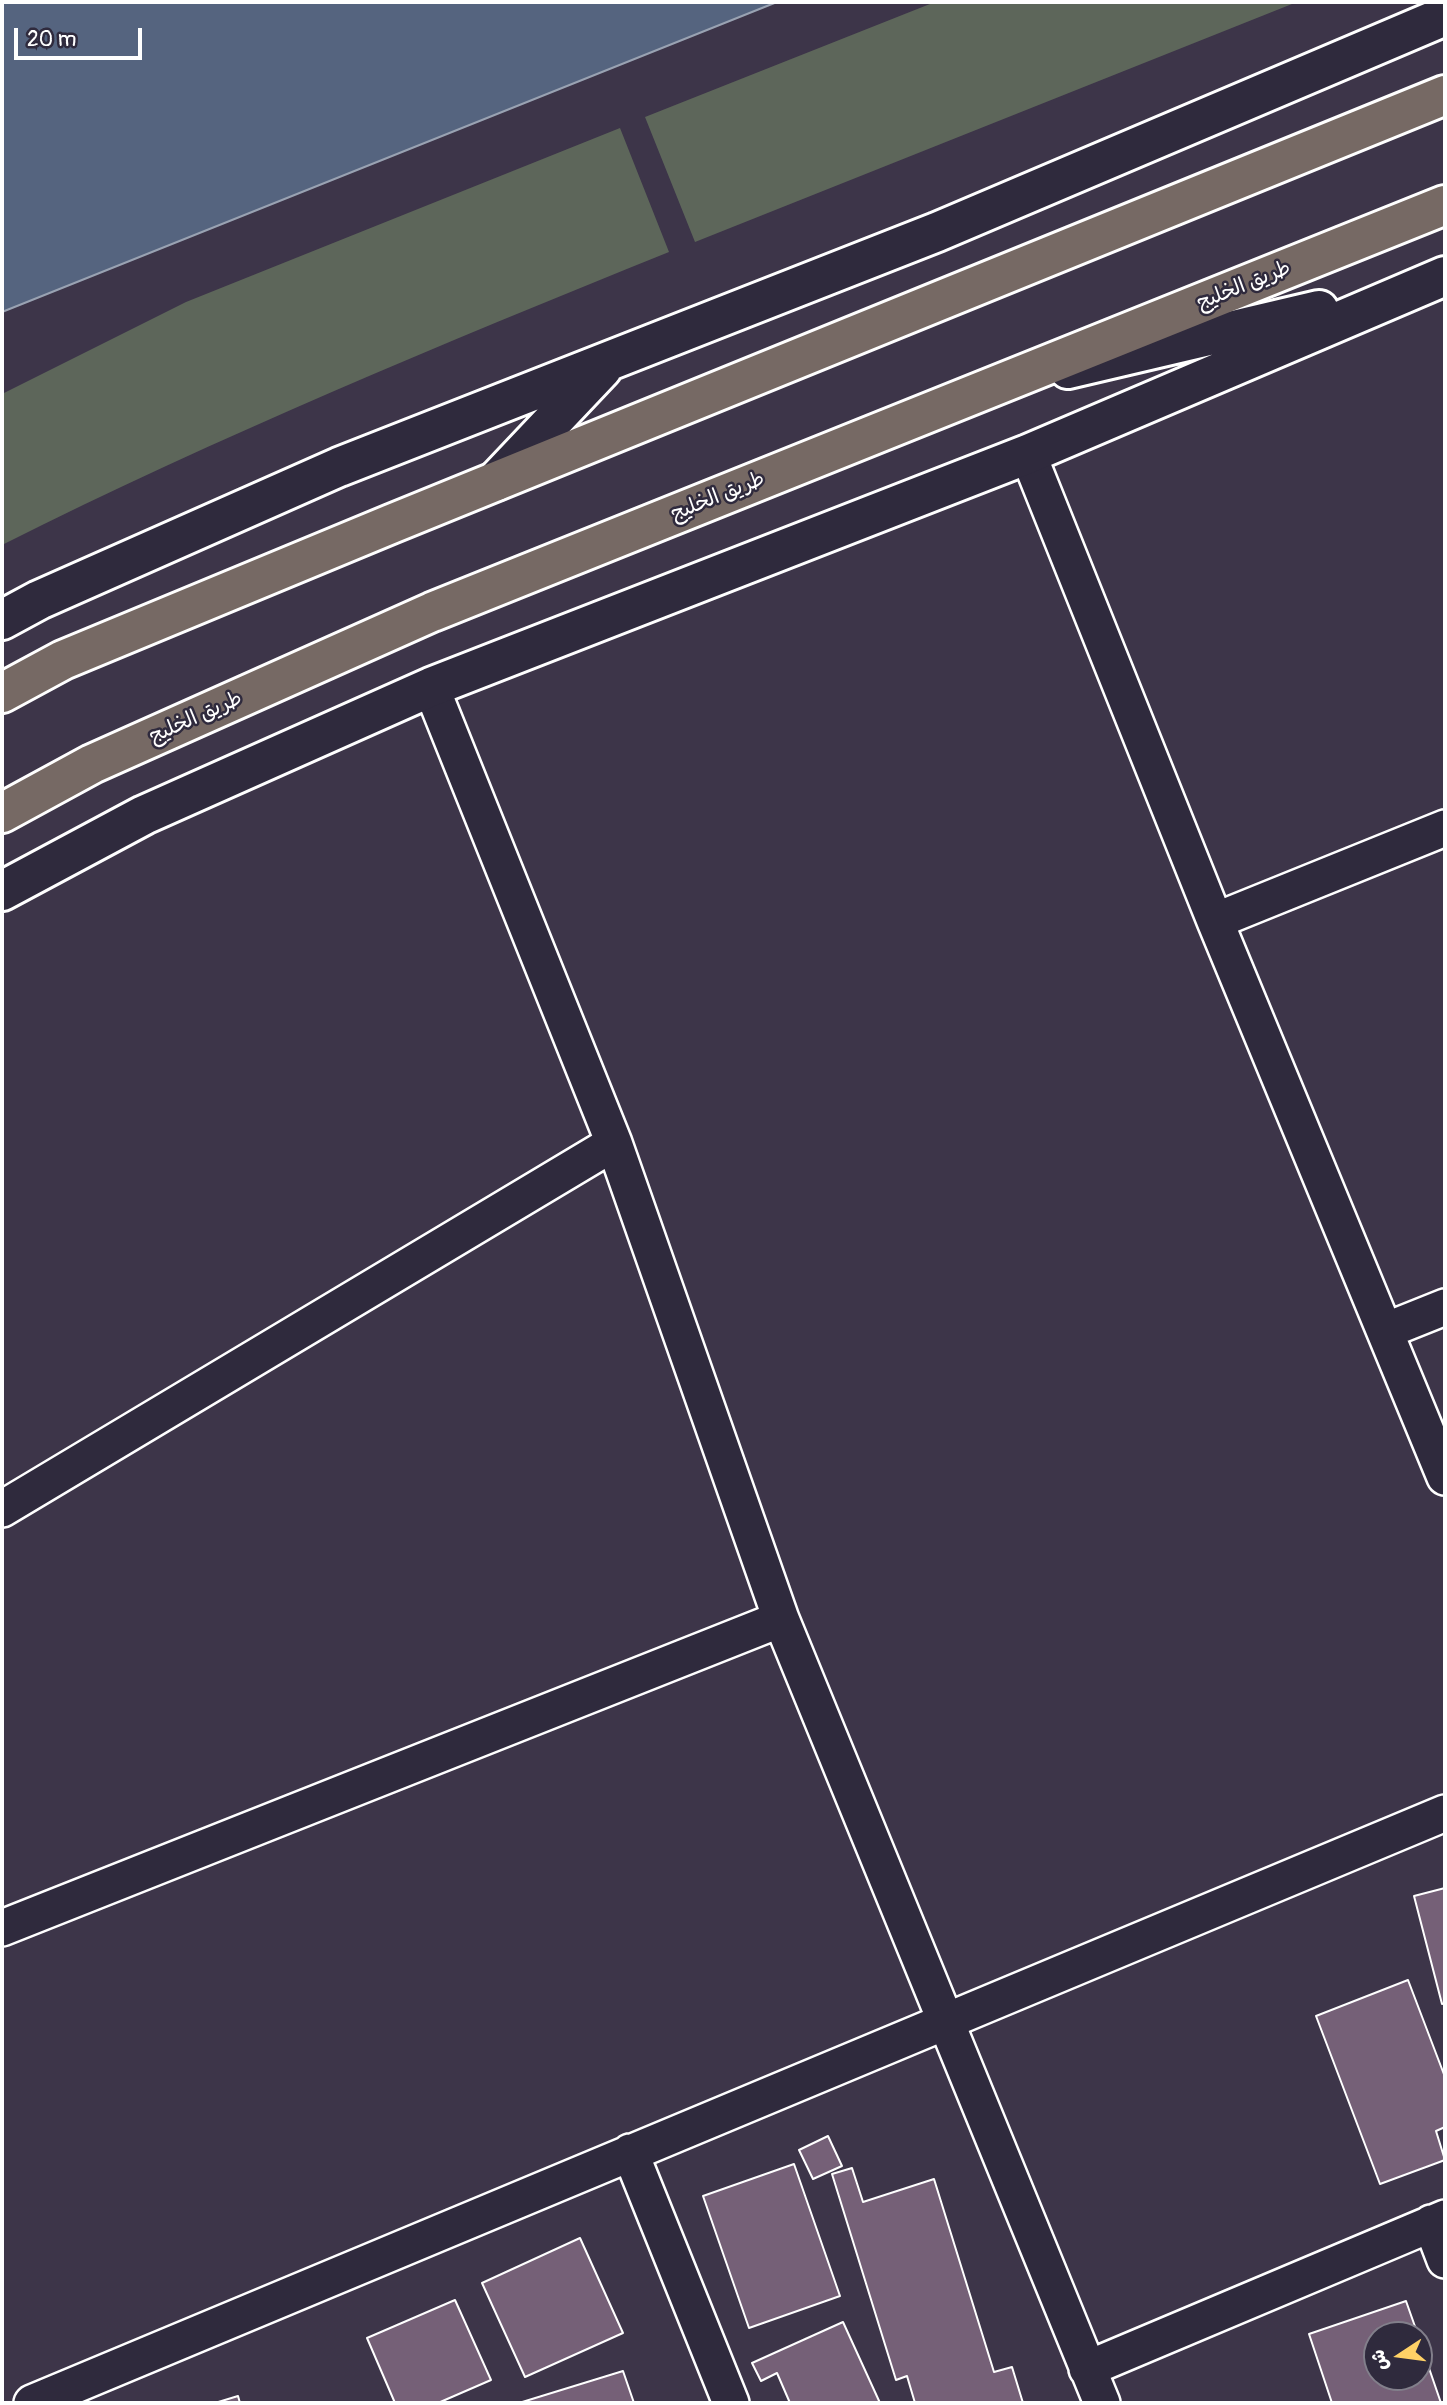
<!DOCTYPE html>
<html>
<head>
<meta charset="utf-8">
<style>
  body { margin:0 }
  #map { position:relative; width:1447px; height:2405px; overflow:hidden; background:#3d3549; font-family:Pangolin,"Playpen Sans Arabic",sans-serif }
  canvas { display:block }
  .frame { position:absolute; inset:0; border:4px solid #fff; pointer-events:none }
  .north { position:absolute; left:1363px; top:2321px; width:70px; height:70px; box-sizing:border-box; background:#2f2a3d; border:2px solid #827f8b; border-radius:50%; rotate:257deg; font-size:19px; font-weight:700; line-height:28px; text-align:center; color:#fff }
  .north::after { content:''; display:block; margin:auto; width:24px; height:32px; background:#ffd166; clip-path:polygon(50% 0,100% 100%,50% 72%,0 100%) }
  .scale { position:absolute; left:14px; top:28px; width:128px; height:32px; box-sizing:border-box; border:4px solid #fff; border-top:0; padding-left:9px; font-size:21px; line-height:24px; white-space:nowrap; color:#fff; -webkit-text-stroke:5px #2f2a3d; paint-order:stroke }
</style>
</head>
<body>
<div id="map">
<canvas width="1447" height="2405"></canvas>
<div class="frame"></div>
<div class="north">ش</div>
<div class="scale">20 m</div>
</div>
<script>
const ctx = document.querySelector('canvas').getContext('2d');
ctx.lineJoin = 'round';
function paint(path, color) { ctx.fillStyle = color; ctx.fill(path, 'evenodd'); }
function stroke(path, color, width, dash) { ctx.strokeStyle = color; ctx.lineWidth = width; ctx.lineCap = dash ? 'butt' : 'round'; ctx.setLineDash(dash || []); ctx.stroke(path); }
function write(font, color, halo, rows, align = 'center') {
  ctx.font = font + ' Pangolin,"Playpen Sans Arabic",sans-serif'; ctx.lineWidth = 5; ctx.setLineDash([]); ctx.textBaseline = 'middle'; ctx.strokeStyle = halo; ctx.fillStyle = color; for (const [text, x, y, turn = 0] of rows) {
    ctx.save(); ctx.translate(x, y); ctx.rotate((+turn || 0) * Math.PI / 180); ctx.textAlign = isNaN(turn) ? turn : align; if (halo) ctx.strokeText(text, 0, 0); ctx.fillText(text, 0, 0); ctx.restore();
  }
}
paint(new Path2D(`
  M935,2h362l-602,240 -50,-125z
  M620,128l49,124c-225,91 -450,184 -667,293v-151l184,-92z`), '#5d665a');
const water = new Path2D(`
  M2,2h775l-775,310z`);
paint(water, '#55647f');
stroke(water, '#99a2b2', 2);
const building = new Path2D(`
  M1445,1888v115l-3,1 -28,-108z
  M1408,1980l37,97v50l-9,4 9,29 -65,24 -64,-168z
  M828,2136l14,30 -29,13 -14,-29z
  M794,2164l46,132 -91,32 -46,-132z
  M852,2168l11,34 71,-23 60,193 18,-5 11,36h-108l-8,-27 -11,4 -64,-206z
  M580,2238l43,95 -98,44 -43,-94z
  M455,2300l36,80 -53,23h-43l-28,-65z
  M1406,2301l12,34h-41v42h42v-38l22,64h-109l-23,-69z
  M843,2322l37,81h-90l-13,-30 -16,8 -9,-18z
  M623,2371l11,32h-115z
  M238,2396l2,7h-25z`);
paint(building, '#756077');
stroke(building, '#fff', 2);
const street = new Path2D(`
  M1028,454l187,467 230,556
  M431,687l183,456 167,476 321,784
  M1215,921l230,-93
  M1385,1331l60,-24
  M2,1509l612,-366
  M2,1928l779,-309
  M630,2152l101,251
  M1431,2223l14,37
  M1087,2369l358,-151
  M32,2403l1413,-590`);
const secondary = new Path2D(`
  M1068,369l251,-59
  M496,481l106,-112
  M2,620l37,-20 300,-133 598,-235 508,-216
  M2,891l142,-76 287,-128 597,-233 417,-178`);
const primary = new Path2D(`
  M2,693l61,-33 328,-136 1054,-429
  M2,813l90,-49 340,-152 1013,-407`);
stroke(street, '#fff', 40);
stroke(secondary, '#fff', 44);
stroke(primary, '#fff', 44);
stroke(street, '#2f2a3d', 35);
stroke(secondary, '#2f2a3d', 38);
stroke(primary, '#766964', 38);
write('21px', '#fff', '#2f2a3d', [
  ["طريق الخليج",1244,286,-22],
  ["طريق الخليج",718,497,-22],
  ["طريق الخليج",196,718,-24]
]);
</script>
</body>
</html>
